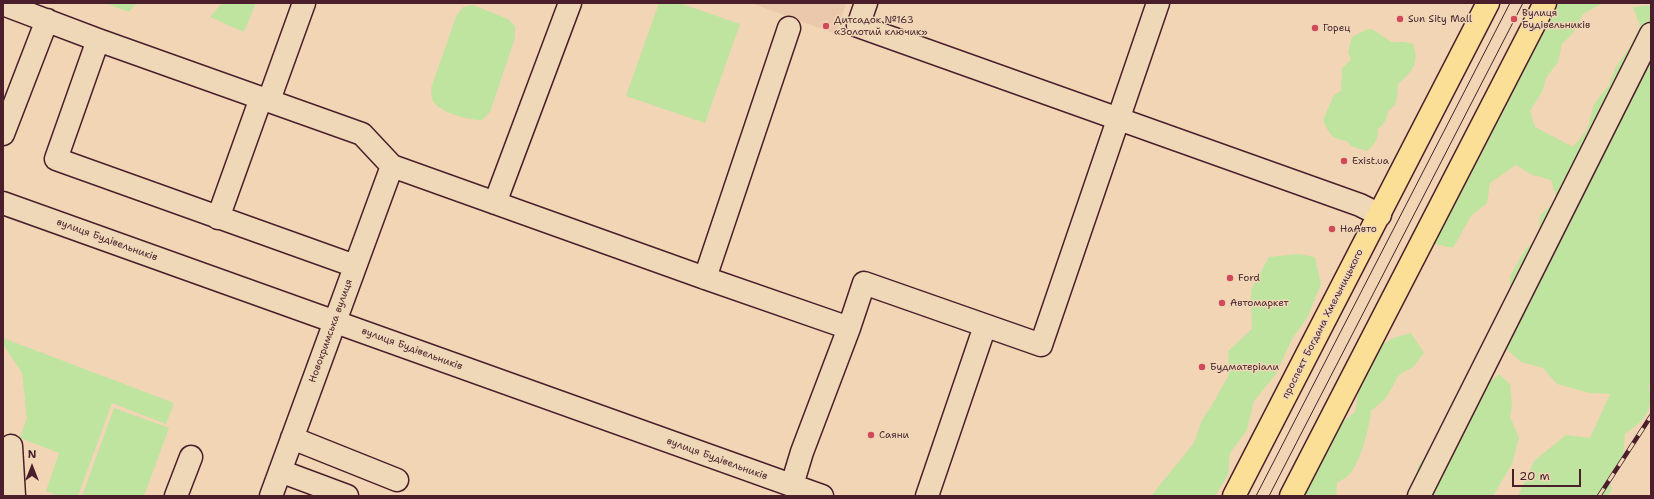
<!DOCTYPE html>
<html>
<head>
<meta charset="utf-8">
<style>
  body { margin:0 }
  #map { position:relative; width:1654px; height:499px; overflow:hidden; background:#f1d5b5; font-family:"Shantell Sans",sans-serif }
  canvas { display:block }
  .frame { position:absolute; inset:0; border:4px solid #4a1f2b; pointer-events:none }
  .north { position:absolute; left:12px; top:447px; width:40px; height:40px; -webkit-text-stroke:3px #eed8b7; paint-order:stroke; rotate:0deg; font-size:11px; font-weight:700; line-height:16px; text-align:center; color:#4a1f2b }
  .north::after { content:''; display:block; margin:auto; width:14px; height:18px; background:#4a1f2b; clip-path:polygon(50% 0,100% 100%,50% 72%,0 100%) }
  .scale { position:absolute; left:1512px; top:469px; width:69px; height:18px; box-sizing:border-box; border:2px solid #4a1f2b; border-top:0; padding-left:5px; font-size:12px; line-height:14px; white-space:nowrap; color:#4a1f2b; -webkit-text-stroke:3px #eed8b7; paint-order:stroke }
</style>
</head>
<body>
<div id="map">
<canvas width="1654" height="499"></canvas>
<div class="frame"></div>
<div class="north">N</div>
<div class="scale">20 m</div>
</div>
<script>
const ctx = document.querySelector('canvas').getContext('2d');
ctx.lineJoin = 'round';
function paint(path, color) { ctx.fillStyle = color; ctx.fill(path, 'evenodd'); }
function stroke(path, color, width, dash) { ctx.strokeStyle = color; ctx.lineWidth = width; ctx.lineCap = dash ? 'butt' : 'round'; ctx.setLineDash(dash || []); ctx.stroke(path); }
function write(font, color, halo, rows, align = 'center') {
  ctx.font = font + ' "Shantell Sans",sans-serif'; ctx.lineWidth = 3; ctx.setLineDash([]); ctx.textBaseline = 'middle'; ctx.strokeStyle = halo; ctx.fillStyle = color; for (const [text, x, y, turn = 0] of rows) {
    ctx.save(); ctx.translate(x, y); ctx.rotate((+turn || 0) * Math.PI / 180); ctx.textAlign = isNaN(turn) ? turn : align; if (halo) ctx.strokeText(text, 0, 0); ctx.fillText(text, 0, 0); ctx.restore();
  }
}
paint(new Path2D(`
  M751,3h95l-10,31z`), '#ebc8ab');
paint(new Path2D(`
  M104,3h33l-8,9z
  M222,3h34l-12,29 -34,-15z
  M659,3h20l61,21 -35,99 -79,-27z
  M1559,3h44l-20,11 -10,19 -11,11 -4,18 -12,16 -4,14 -12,19 5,16 38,20 14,-17 7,-26 15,-19 7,-18 15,-22 9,-19 -7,-19 18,-2v379l-2,1c5,26 -4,35 -24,49l-2,24 -15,19 4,13 -5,6h-89l16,-35 32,-26 24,3 20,-44 -20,-1 -33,-9 -14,-16 -22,-6 -17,-15 -9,-29 15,-18v-24l15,-26 14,-14 1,-21 17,-15 -6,-20 -21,-6 -14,-9 -26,18 -3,20 -16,13 -18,32 -18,-4 6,-23 15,-20 9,-29 15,-18 9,-26 50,-94z
  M473,5l35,14 7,7v12l-25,74 -8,8c-13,0 -42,-7 -49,-19 -2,-3 -1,-9 -2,-13l25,-71 7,-10z
  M1372,29l19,13h13l9,2c7,20 -1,27 -15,40 -1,11 1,22 -10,26 -1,9 -3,13 -10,19 0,11 -3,15 -11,22l-16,-5 -4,-5c-15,-2 -18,-7 -24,-21l11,-25 7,-4 1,-23 9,-8 -3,-8 4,-15 13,-7z
  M1299,254l16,3 6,27 -14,34 -15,21 -16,35 -22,27 -7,29 -17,23 -2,22 -13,21h-64l43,-53 8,-23 13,-20 14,-26 -1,-23 24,-22 -1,-39 18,-33z
  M1411,333l13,20 -11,14 -14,8 -13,23 -15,13c-2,18 -9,45 -19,60 -3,5 -10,9 -15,12l-1,13h-34l38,-72 15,-12 4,-23 15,-39 19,-12z
  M3,338l171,65 -8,21 -54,-21 -34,93h-19l-13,-5 13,-38 -39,-15 7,-20 -5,-45 -19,-29z
  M1499,374l11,10 2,20 -2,13 9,21 -7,26 -19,32h-86l6,-9 5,-21 13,-17 21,-47 12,-14h18z
  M114,408l55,20 -25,68h-62z`), '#bfe49f');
const minor = new Path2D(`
  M866,3l-8,23 502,179 20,10
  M3,4l95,36 264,94 30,32 313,112 144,50 15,-45 177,62 117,-342
  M98,40l-42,119 299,107
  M269,100l35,-97
  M3,134l44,-114
  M3,203l819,293
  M495,203l75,-200
  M218,218l43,-120
  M705,278l84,-250
  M292,438l105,42
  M11,446l3,50
  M280,471l67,25
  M792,485l10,-33 47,-124
  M176,496l15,-39
  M271,496l121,-330
  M927,496l58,-170
  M1419,496l232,-462`);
const major = new Path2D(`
  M1234,496l254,-493
  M1291,496l254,-493`);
stroke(minor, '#4a1f2b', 25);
stroke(major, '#4a1f2b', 25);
stroke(minor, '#eed8b7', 22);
stroke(major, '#fbdf96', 22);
stroke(new Path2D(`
  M1256,496l254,-493
  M1269,496l254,-493`), '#4a1f2b', 1);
const rail = new Path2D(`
  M1599,496l52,-80`);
stroke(rail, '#4a1f2b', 4.5);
stroke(rail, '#eed8b7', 3, [9]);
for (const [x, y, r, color] of [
  [1400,19,4,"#d1495b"],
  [1514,19,4,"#d1495b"],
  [826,26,4,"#d1495b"],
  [1315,28,4,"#d1495b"],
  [1344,161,4,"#d1495b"],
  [1332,229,4,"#d1495b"],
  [1230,278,4,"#d1495b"],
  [1222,303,4,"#d1495b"],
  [1202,367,4,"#d1495b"],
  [871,435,4,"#d1495b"]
]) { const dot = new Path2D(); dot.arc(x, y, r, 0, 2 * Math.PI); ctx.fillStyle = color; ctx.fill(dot); stroke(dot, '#eed8b7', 1.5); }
write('10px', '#4a1f2b', '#eed8b7', [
  ["Вулиця",1522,13],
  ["Будівельників",1522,25],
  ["Sun Sity Mall",1408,19],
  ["Дитсадок №163",834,20],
  ["«Золотий ключик»",834,32],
  ["Горец",1323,28],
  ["Exist.ua",1352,161],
  ["НаАвто",1340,229],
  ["Ford",1238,278],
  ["Автомаркет",1230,303],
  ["Будматеріали",1210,367],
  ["Саяни",879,435]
], 'left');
write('10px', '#4a1f2b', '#eed8b7', [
  ["вулиця Будівельників",107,240,20],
  ["проспект Богдана Хмельницького",1323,324,-63],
  ["Новокримська вулиця",331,331,-70],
  ["вулиця Будівельників",412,349,20],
  ["вулиця Будівельників",717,459,20]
]);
</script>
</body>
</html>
